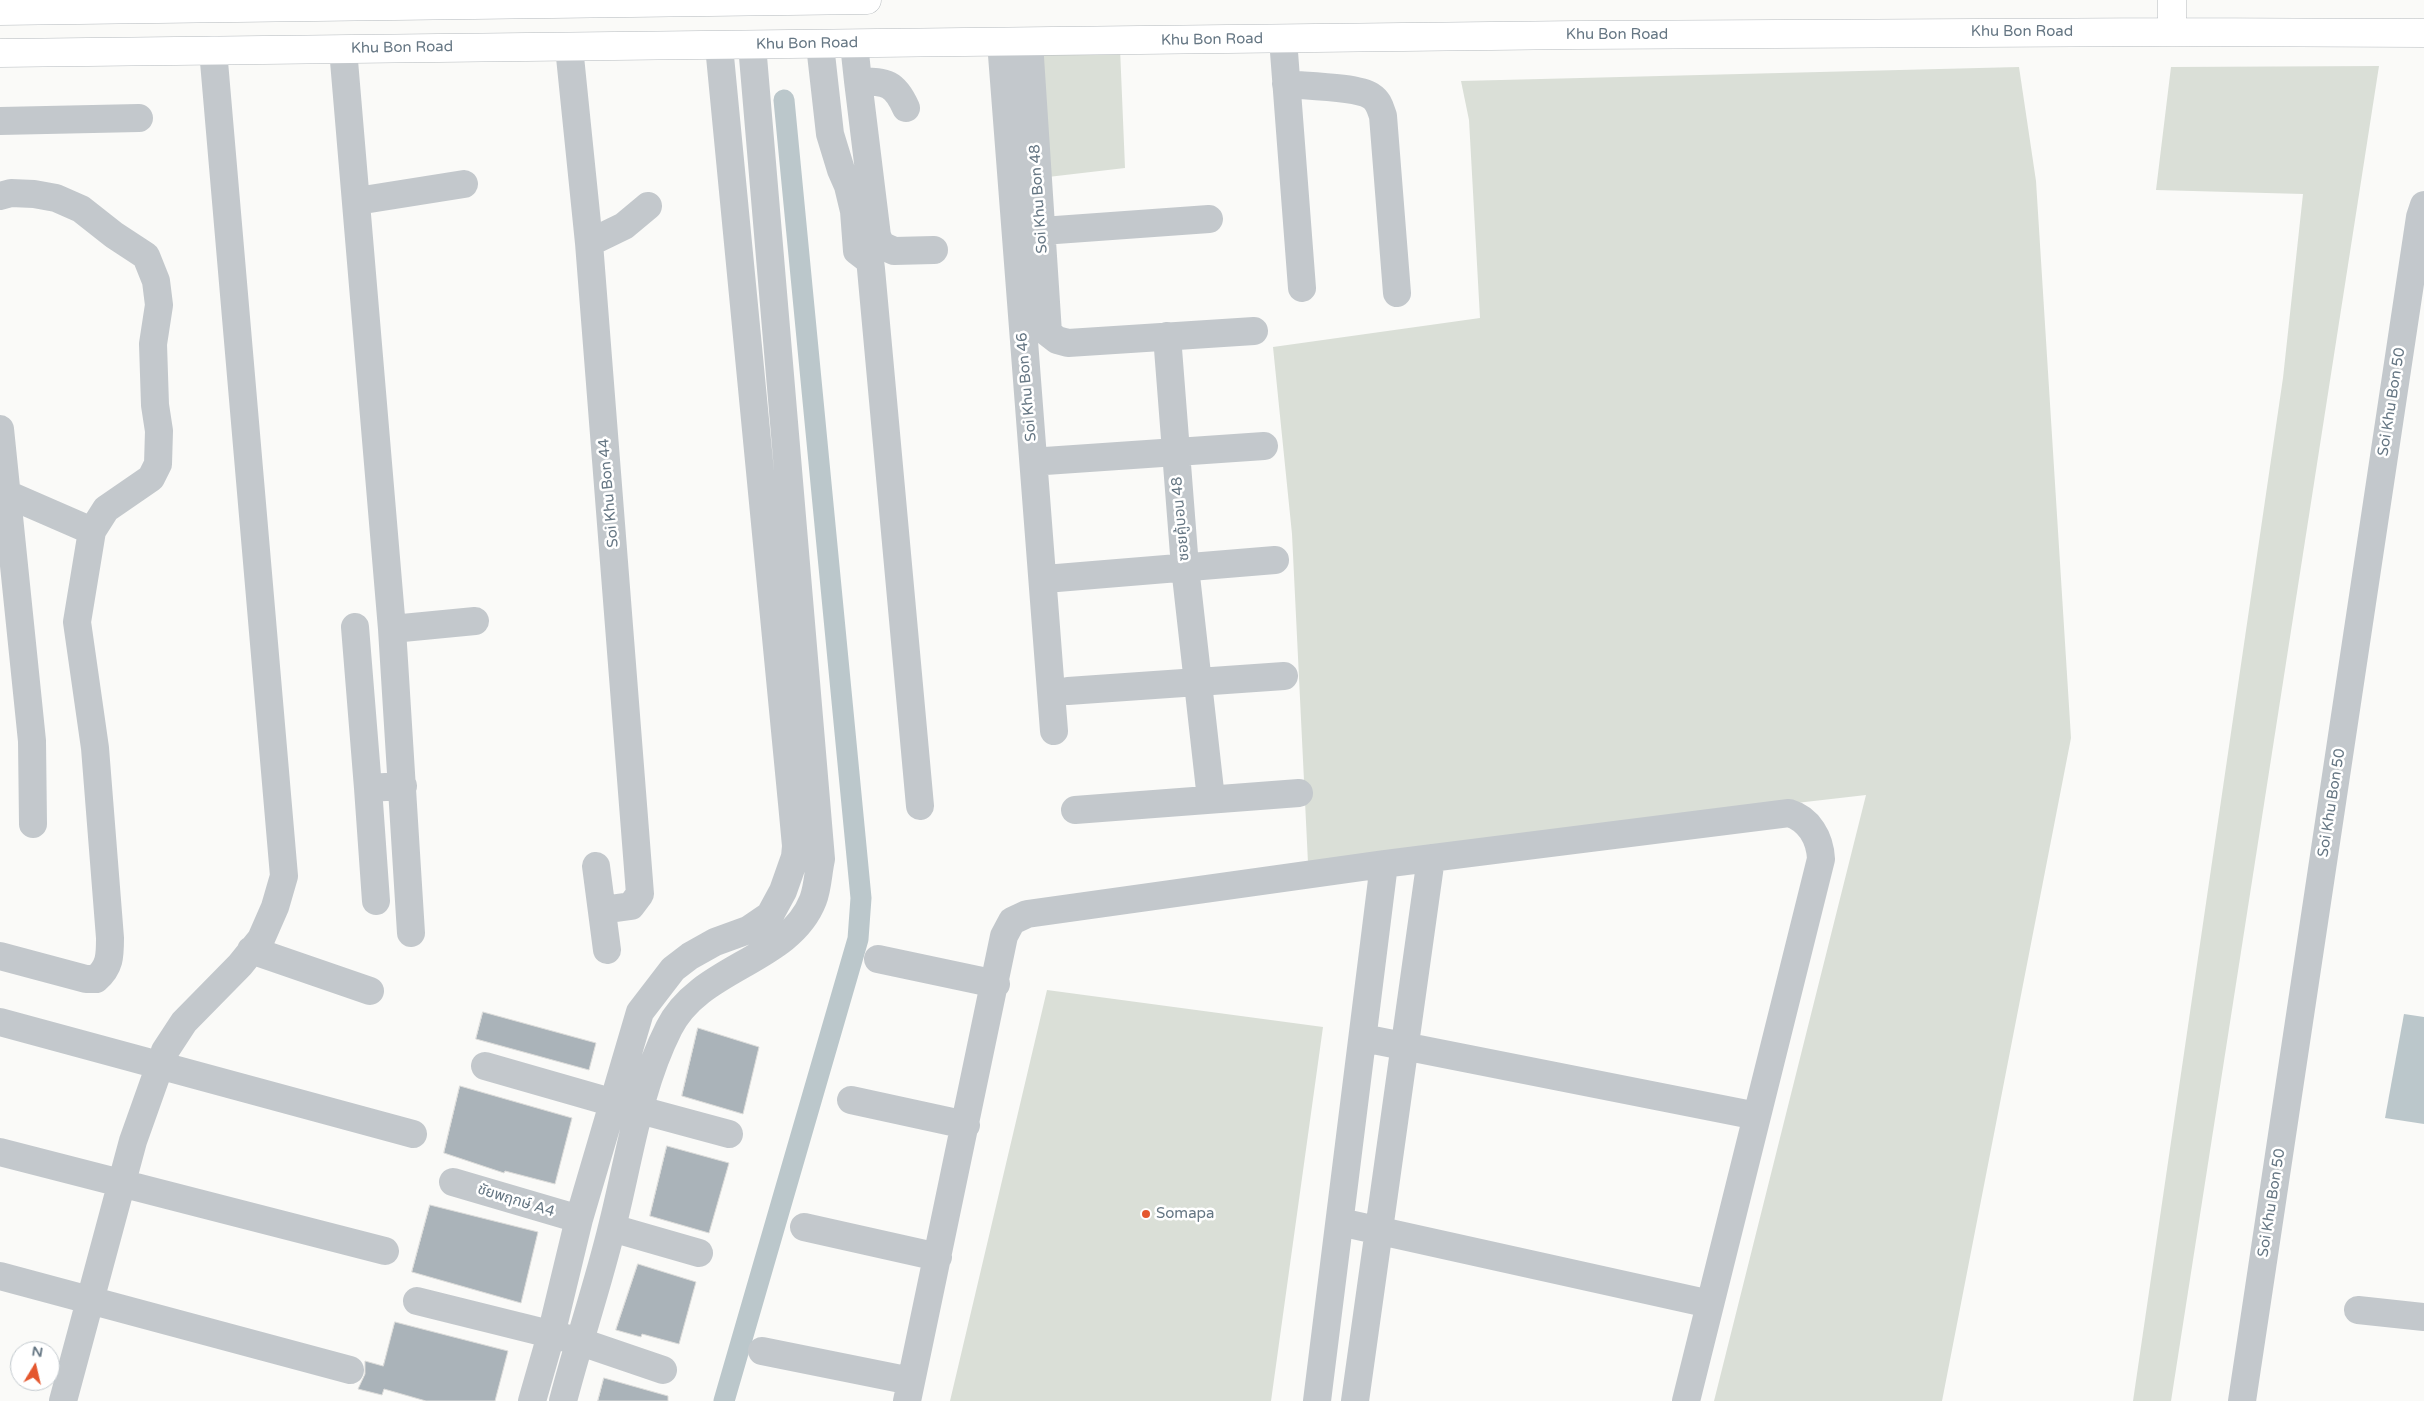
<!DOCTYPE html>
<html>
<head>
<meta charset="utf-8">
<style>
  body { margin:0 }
  #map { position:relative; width:2424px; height:1401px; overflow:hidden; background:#fafaf8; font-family:"Varela Round",sans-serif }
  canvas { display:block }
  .north { position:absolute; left:10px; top:1341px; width:50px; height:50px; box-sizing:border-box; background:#fff; border:1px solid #c1c8cd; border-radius:50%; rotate:9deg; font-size:14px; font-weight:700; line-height:20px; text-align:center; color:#657683 }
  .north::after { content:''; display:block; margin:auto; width:18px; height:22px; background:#e4572e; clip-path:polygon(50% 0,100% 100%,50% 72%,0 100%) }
</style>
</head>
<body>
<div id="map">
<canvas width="2424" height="1401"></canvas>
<div class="north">N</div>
</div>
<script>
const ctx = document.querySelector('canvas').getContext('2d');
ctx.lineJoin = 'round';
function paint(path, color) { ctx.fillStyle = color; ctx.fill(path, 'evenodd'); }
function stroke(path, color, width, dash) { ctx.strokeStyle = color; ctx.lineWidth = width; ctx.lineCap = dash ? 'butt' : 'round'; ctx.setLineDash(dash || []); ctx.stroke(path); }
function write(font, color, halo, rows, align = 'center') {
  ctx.font = font + ' "Varela Round","Noto Sans Thai",sans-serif'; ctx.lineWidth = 5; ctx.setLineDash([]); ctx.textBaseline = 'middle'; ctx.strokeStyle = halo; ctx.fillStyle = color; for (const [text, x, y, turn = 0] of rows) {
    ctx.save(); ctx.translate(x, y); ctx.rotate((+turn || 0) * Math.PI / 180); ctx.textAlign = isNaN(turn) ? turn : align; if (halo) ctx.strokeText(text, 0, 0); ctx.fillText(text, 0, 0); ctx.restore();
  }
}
paint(new Path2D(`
  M1043,48h77l5,120 -77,9z
  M2379,66l-208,1335h-38l150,-1023 20,-184 -147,-4 15,-123z
  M2019,67l17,114 35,557 -129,663h-228l152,-606 -331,38 -227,30 -16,-329 -19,-187 207,-29 -11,-198 -8,-39z
  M1047,990l276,37 -52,374h-321z`), '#dadfd7');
paint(new Path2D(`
  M2404,1014l20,3v107l-39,-6z`), '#bbc7cb');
stroke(new Path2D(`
  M724,1401l134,-462 3,-41 -77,-798`), '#bbc7cb', 21);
const building = new Path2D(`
  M483,1012l113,31 -7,27 -113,-31z
  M698,1028l61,19 -16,67 -61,-18z
  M460,1086l112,32 -17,66 -50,-13 -1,2 -60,-20z
  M667,1146l62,17 -20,70 -59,-17z
  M430,1205l108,27 -17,71 -109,-31z
  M638,1264l58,18 -17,62 -37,-10 -1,3 -25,-7z
  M395,1322l113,29 -13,50h-69l-42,-12 -2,6 -24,-6 7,-15v-13l18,5z
  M604,1378l64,18v5h-70z`);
paint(building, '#aab3b9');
stroke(building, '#dcdcda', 1);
const major = new Path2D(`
  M2172,0v32
  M0,11l867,-11
  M0,53l1578,-18 594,-3 252,1`);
stroke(major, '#b5babe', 29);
stroke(new Path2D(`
  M1283,39l19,249
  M1001,42l53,689
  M1029,42l19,291 9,7 11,3 186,-12
  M854,44l4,37c27,1 36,0 48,27
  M820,45l10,89 11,36 7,16 6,25 3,40 13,10 1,8 49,537
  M569,47l20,196 51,651 -9,12 -29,4
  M343,49l49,580 19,304
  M858,81l19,155 4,9 13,6 40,-1
  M1286,84c19,2 72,3 85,12 8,5 9,12 12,20l14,177
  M0,121l139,-3
  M0,196l11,-3 23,1 22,4 25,11 33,26 32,21 10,25 3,24 -6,39 2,61 4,26 -1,33 -7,14 -45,31 -14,22 -15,91 18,126 15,190c0,18 0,29 -14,41h-10l-86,-23
  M357,201l107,-17
  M1042,231l167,-12
  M589,243l35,-17 24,-20
  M1167,336l18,231 26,232
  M0,429l32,312 1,83
  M1045,461l219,-15
  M7,494l85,37
  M1057,578l218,-18
  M355,627l13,161 35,-2
  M392,629l83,-8
  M1068,691l216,-15
  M368,788l8,113
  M1075,810l224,-17
  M596,866l11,84
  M251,950l119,41
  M878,959l118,25
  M0,1022l413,112
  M1363,1038l394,78
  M485,1066l129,37
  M851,1100l115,25
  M640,1110l89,24
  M0,1152l385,99
  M453,1182l126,37
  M1340,1222l370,82
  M804,1227l134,30
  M612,1228l87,25
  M0,1276l350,94
  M417,1301l161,40 85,29
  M2358,1310l66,7
  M762,1351l149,30
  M63,1401l70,-260 32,-90 19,-29 56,-57 21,-26 14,-32 9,-31 -71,-826
  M532,1401l19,-66 28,-116 61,-207 33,-43 17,-13 25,-14 33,-12 22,-15 13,-24 12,-34 1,-11 -4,-43 -73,-757
  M563,1401c15,-58 35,-116 49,-174 17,-66 26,-138 57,-199 31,-62 120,-66 144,-128 5,-13 5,-28 8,-41l-69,-814
  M907,1401l97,-465 8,-15 15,-7 357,-50 405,-51c20,6 31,25 32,46l-135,542
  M1317,1401l67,-537
  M1355,1401l76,-543
  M2242,1401l178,-1184 4,-12`), '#c3c8cc', 28);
stroke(major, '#fff', 28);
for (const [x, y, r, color] of [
  [1146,1214,5,"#e4572e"]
]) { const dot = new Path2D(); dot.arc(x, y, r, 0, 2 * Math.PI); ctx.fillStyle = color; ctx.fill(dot); stroke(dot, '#fff', 2); }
write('15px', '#657683', '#fff', [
  ["Khu Bon Road",2022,32],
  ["Khu Bon Road",1617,35],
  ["Khu Bon Road",1212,40,-1],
  ["Khu Bon Road",807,44,-1],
  ["Khu Bon Road",402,48,-1],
  ["Soi Khu Bon 48",1039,199,-94],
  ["Soi Khu Bon 46",1027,387,-95],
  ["Soi Khu Bon 50",2392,402,-81],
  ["Soi Khu Bon 44",609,493,-95],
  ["ซอยคู้บอน 48",1181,519,-95],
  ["Soi Khu Bon 50",2332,803,-81],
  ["ชัยพฤกษ์ A4",516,1201,17],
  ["Soi Khu Bon 50",2272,1203,-81]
]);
write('15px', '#657683', '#fff', [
  ["Somapa",1156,1214]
], 'left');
</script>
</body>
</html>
